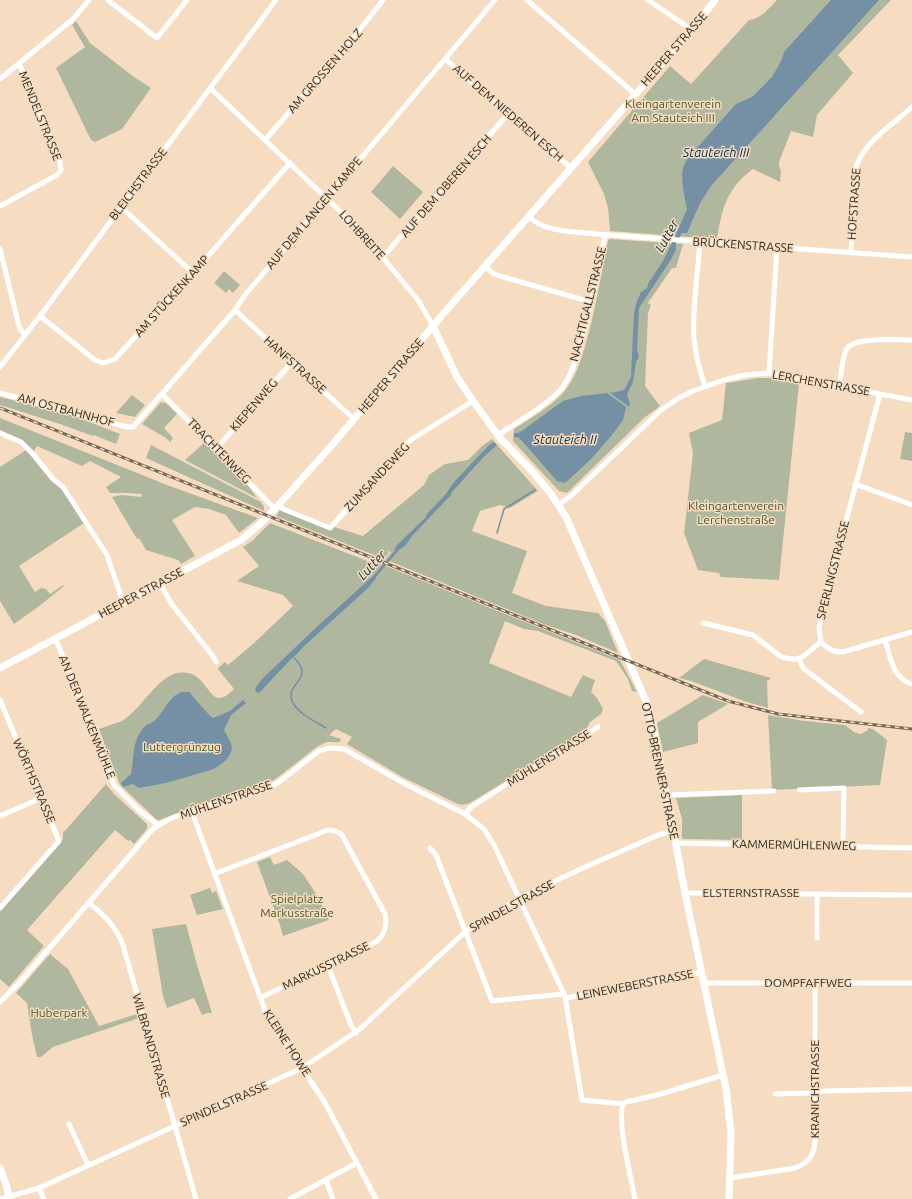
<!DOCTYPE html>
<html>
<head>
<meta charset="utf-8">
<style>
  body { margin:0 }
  canvas { display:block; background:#f6ddc1 }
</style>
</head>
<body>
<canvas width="912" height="1199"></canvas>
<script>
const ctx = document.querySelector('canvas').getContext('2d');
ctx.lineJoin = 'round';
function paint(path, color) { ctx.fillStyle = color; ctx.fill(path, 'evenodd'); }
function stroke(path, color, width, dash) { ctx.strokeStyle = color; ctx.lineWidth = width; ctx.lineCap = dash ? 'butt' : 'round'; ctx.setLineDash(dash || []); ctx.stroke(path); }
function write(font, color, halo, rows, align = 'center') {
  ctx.font = font + ' Ubuntu,sans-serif'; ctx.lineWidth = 3; ctx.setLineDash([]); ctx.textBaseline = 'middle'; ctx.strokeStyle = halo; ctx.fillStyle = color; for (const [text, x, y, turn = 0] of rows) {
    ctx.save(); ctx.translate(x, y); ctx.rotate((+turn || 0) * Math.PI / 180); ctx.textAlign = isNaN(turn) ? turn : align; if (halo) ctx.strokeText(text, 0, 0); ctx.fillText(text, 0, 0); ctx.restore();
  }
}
paint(new Path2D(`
  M777,0h114l-53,55 15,18 -36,42 -4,22 -22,-6 -12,31v4l2,5 -1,11 -27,-13c-26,19 -31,39 -36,70l-107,-8 -2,-23 -4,-14 -16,-32 82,-96 21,18 58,-64c12,-1 20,-12 28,-20z
  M76,21l14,22 44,34 17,11 -29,41 -27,13 -4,-2 -35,-72 29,-21 -13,-22z
  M393,166l30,26 -23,27 -29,-27z
  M610,239l73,5 -7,24h-4l-24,35 3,2 -3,8 -3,73 15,20 -16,12 -77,75 -8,-2 -46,-50 1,-12c17,-11 35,-21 49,-36 15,-17 20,-40 26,-61 8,-31 13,-61 19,-92z
  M224,271l16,14 -7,8 -4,-4 -3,4 -12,-10z
  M758,378h12l29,6 -20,196 -58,-3 -2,-4 -21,-3 -14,-37 9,-80 -4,-20 33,-13 4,-37z
  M132,395l13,10 -10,12 -19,-4z
  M0,397l74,19 46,18 -4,10 -22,-9 -1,1 -36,-13 -57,-18z
  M161,402l5,1 11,11 -13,14 9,10 -3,4 -4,-4 -24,-14z
  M0,418l167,67 91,33 -19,15 -13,-18 -17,-6 -14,-2 -23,13 23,36 -14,8 -3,-4 -32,-10 -7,-12 -2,1 -25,-42 10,-2 19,2 1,-3 -15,-1h-17l-4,-6 15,-10 -31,-16 -8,5 -45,-20 -3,5 -12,-11 -22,-10z
  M905,432l7,1v28l-12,-2z
  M492,439l46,52 -28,17 -10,-3 -20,6 -8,20 55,20 -15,42 34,13 52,7 7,8 13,32 -42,-18 -30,-10 -157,-64 6,-7 -12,11 237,95 17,32 -5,-1 -4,-12 -12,-18 -78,-30 -14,-2 -19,-8 -16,42 82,34 12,-22 12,5 -4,12 6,6 6,11 -2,5 -11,8 -5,10 -115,71 -7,2 -5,-1 -56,-27 -55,-33 5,-7 -16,-8 -7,6 12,4 -1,3h-13l-9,4 -41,32 -14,9 -64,18 -40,15h-2l-37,-35 -21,-56c7,-3 16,-5 23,-8 18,-11 33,-40 52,-47 29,-9 33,24 45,24 5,1 12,-6 15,-9l-16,-20 1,-2 6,-5 3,3 26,-22 39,-37 -10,-11 -46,-14 22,-15 -16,-19 9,-6 18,-18 100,39 4,-1 8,3 9,-12 -3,-1v3l-4,5 -108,-43 4,-6 83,26 61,-51 5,-10 16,-11 23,-4 14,-14z
  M205,442l39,38 13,18 -72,-38z
  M151,445l110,57 3,5v4l-118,-53z
  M26,450l23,28 12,10 23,35 -65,43 16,26 6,-4 5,1 4,5 13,-9 1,1 -26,21 -24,17 -14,-23v-134z
  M704,659l67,19 -4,3 1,27 -24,-7 -53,-20 -12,-3z
  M703,695l25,9 -30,18v21l-35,9 -6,-29z
  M768,715l37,6 40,4 9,7 6,2 7,-3 1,-3 5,1 14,11 -7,45 -108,5z
  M106,784l8,10 33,30v5l-13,15 -4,-4 -2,1 -13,-11 -88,100 17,16 -35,41 -9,-8v-68l63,-72v-6z
  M742,795v45l-58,-1 -2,-1v-19l-6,-21z
  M270,857l4,8 13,-5 16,14 15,23 11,23 -46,16 -3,-11 -23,-63z
  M210,888l2,5 4,-2 7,18 -26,6 -7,-20z
  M186,924l11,41 15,48h-5l-5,2 -8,-17 -27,10 -4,-12 -11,-67z
  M50,954l18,15 31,57 38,-12 2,4 -86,29 -12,10h-4l-5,-22 -5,-32 -11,-10z`), '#b0b79f');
paint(new Path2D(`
  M831,0h48l-168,186 -11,17 -13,30h-5l-6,10v7l-6,11 -31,47 -2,42 2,7 -3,5 -3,20 -6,12 3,10 -1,3 -19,-14 14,-3 7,-13 3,-64 3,-12 4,-9 6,-4 2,-6 14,-21 12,-24 12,-28 -4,-20 -1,-14 1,-7 4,-9 49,-55 16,-7 20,-20 9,-16 3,-9z
  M607,393l19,14 -3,13 -11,15 -22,25 -25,23 -8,-2 -35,-40 -4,-4h-4v-4h4l5,-3 40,-29 18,-5z
  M494,442l3,3c-17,14 -30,31 -46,48l1,1 -40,42 -7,10 -6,4 -23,27v1l-7,9 -68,62 -2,3 -7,6 -33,35 -3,-1 -1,-3 7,-10 59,-56 52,-47 21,-24 2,-6 30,-29v-2l19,-20 10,-14 33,-35z
  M182,692h7l22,25 2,1 17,-7 13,-11 3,3 -15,12 -7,15 7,13 1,7 -5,9 -3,3 -10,7 -48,14 -27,5 -6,-4 -10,3 -2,-4 10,-9c4,-20 0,-33 15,-49 17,-4 19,-28 36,-33z`), '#7590a4');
stroke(new Path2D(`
  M497,533l7,-24 31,-19
  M293,657c25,22 -11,27 0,46 7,12 22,18 33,25`), '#7590a4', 1.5);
stroke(new Path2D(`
  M108,0l49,38 30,-38
  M527,0l108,94
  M648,0l44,30
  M445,59l126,109
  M0,79l73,-60 16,-19
  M210,88l150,142 58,70 15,26
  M265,140l89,-103 29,-37
  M0,206l57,-31 4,-5 -1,-8 -41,-99
  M121,207l72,66
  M529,217c17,16 45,14 67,17l316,23
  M700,241c-2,32 -8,66 -6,97 1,16 6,33 11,48
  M0,249l18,73 2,7 5,6
  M851,253l4,-82c5,-26 38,-47 57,-64
  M383,257l125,-143
  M486,267l8,7 6,2 91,26
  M235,310l119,109
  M40,316l55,44 8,3 12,-4 78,-86 97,-110
  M0,367l40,-51 236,-316
  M769,373l8,-126
  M839,387c2,-11 3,-28 7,-37 7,-14 52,-10 66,-10
  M0,393l127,34h6l102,-117 10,-15 250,-295
  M162,394l113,115
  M0,433l21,9 12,12 20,25 10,8 44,68 16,47
  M498,435c18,-12 51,-31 64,-47 13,-19 18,-42 24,-63 7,-30 13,-60 19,-90
  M217,448l75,-86
  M855,484l57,21
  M279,505l4,4 47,19 79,-87 64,-40
  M558,505l14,-10 88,-84 17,-12 16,-8 31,-11 21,-5 24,-2 143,27
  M160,583l11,20 41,52 4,7
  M703,623l50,12 27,21c23,9 26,-4 41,-14
  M55,638l18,42 41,105 26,26 18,14
  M885,640c5,16 8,39 27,44
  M821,642l-2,-14 4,-21 57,-213
  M821,642c7,7 12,10 22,10l69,-20
  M799,658l2,6 3,5 57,43
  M0,700l59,141 -59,67
  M799,790l45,-2 -1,58
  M667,795l107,-4
  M192,812l75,204 57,85 52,98
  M465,814l6,-7 127,-80
  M0,816l41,-18
  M675,843l237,5
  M430,848l6,7 56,146 72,-7
  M214,874l114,-44c6,0 9,1 14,5l43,79c2,11 0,21 -9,28l-116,56
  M685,893l227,2
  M817,894v44
  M89,903c15,12 25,22 33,39l74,257
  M328,966l23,59 5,8
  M704,983h208
  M566,998l136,-26
  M0,1002l19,-19 133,-153c26,-22 84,-28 117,-42l10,-6 40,-31 10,-3 15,1 63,36 58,29 19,15 10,16 71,151 17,104 41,4
  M775,1094l34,-1 16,-2 87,-2
  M69,1124l19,41
  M731,1178l64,-10c14,-5 19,-13 20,-27v-158
  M326,1180l7,19
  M39,1188l5,11
  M1,1199l38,-11 263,-120 58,-39 106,-98c58,-40 127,-67 192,-96l15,-4
  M290,1199l67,-36
  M635,1199c-4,-21 -18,-77 -12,-95l3,-2 35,-8 62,-19`), '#fff', 5);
stroke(new Path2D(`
  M433,326l24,51 16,24 27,37 33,34 18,22 15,23 80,184 6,20 11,54 22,118 41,196 5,44 -2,66
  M0,668l241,-128 19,-16 15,-15 57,-64 112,-132 248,-283 23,-30
  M0,1168l7,19 2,12`), '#fff', 7);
const rail = new Path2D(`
  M0,408l728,293 50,13 134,15`);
stroke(rail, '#766857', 3);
stroke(rail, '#f6ddc1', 1.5, [4.5]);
write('12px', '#31281d', '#f6ddc1', [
  ["HEEPER STRASSE",674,49,-49],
  ["AM GROSSEN HOLZ",325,71,-49],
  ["AUF DEM NIEDEREN ESCH",508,113,41],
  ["MENDELSTRASSE",40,116,68],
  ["BLEICHSTRASSE",138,184,-53],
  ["AUF DEM OBEREN ESCH",446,186,-49],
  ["HOFSTRASSE",854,204,-86],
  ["AUF DEM LANGEN KAMPE",314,213,-50],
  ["LOHBREITE",362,235,48],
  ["BRÜCKENSTRASSE",743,245,4],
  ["AM STÜCKENKAMP",172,296,-48],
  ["NACHTIGALLSTRASSE",588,304,-76],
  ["HANFSTRASSE",295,365,42],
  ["HEEPER STRASSE",391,376,-50],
  ["LERCHENSTRASSE",821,383,10],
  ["KIEPENWEG",254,405,-49],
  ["AM OSTBAHNHOF",66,410,15],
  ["TRACHTENWEG",219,451,46],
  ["ZUMSANDEWEG",377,477,-47],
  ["SPERLINGSTRASSE",833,570,-76],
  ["HEEPER STRASSE",141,593,-28],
  ["AN DER WALKENMÜHLE",87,717,68],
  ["MÜHLENSTRASSE",549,758,-32],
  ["OTTO-BRENNER-STRASSE",660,771,78],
  ["WÖRTHSTRASSE",34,781,67],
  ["MÜHLENSTRASSE",226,800,-19],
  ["KAMMERMÜHLENWEG",794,845,1],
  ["ELSTERNSTRASSE",751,893],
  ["SPINDELSTRASSE",512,906,-29],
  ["MARKUSSTRASSE",326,966,-26],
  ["DOMPFAFFWEG",808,983],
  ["LEINEWEBERSTRASSE",635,985,-11],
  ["KLEINE HOWE",287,1043,57],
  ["WILBRANDSTRASSE",151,1046,74],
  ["KRANICHSTRASSE",815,1089,-90],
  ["SPINDELSTRASSE",224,1104,-24]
]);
write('12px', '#4d5827', '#f6ddc1', [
  ["Kleingartenverein",673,104],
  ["Am Stauteich III",673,118],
  ["Kleingartenverein",736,506],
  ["Lerchenstraße",736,520],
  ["Luttergrünzug",182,747],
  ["Spielplatz",297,899],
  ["Markusstraße",297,913],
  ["Huberpark",59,1013]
]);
write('italic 13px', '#072d44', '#f6ddc1', [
  ["Stauteich III",716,153],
  ["Lutter",667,236,-61],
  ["Stauteich II",565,440],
  ["Lutter",372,565,-47]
]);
</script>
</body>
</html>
